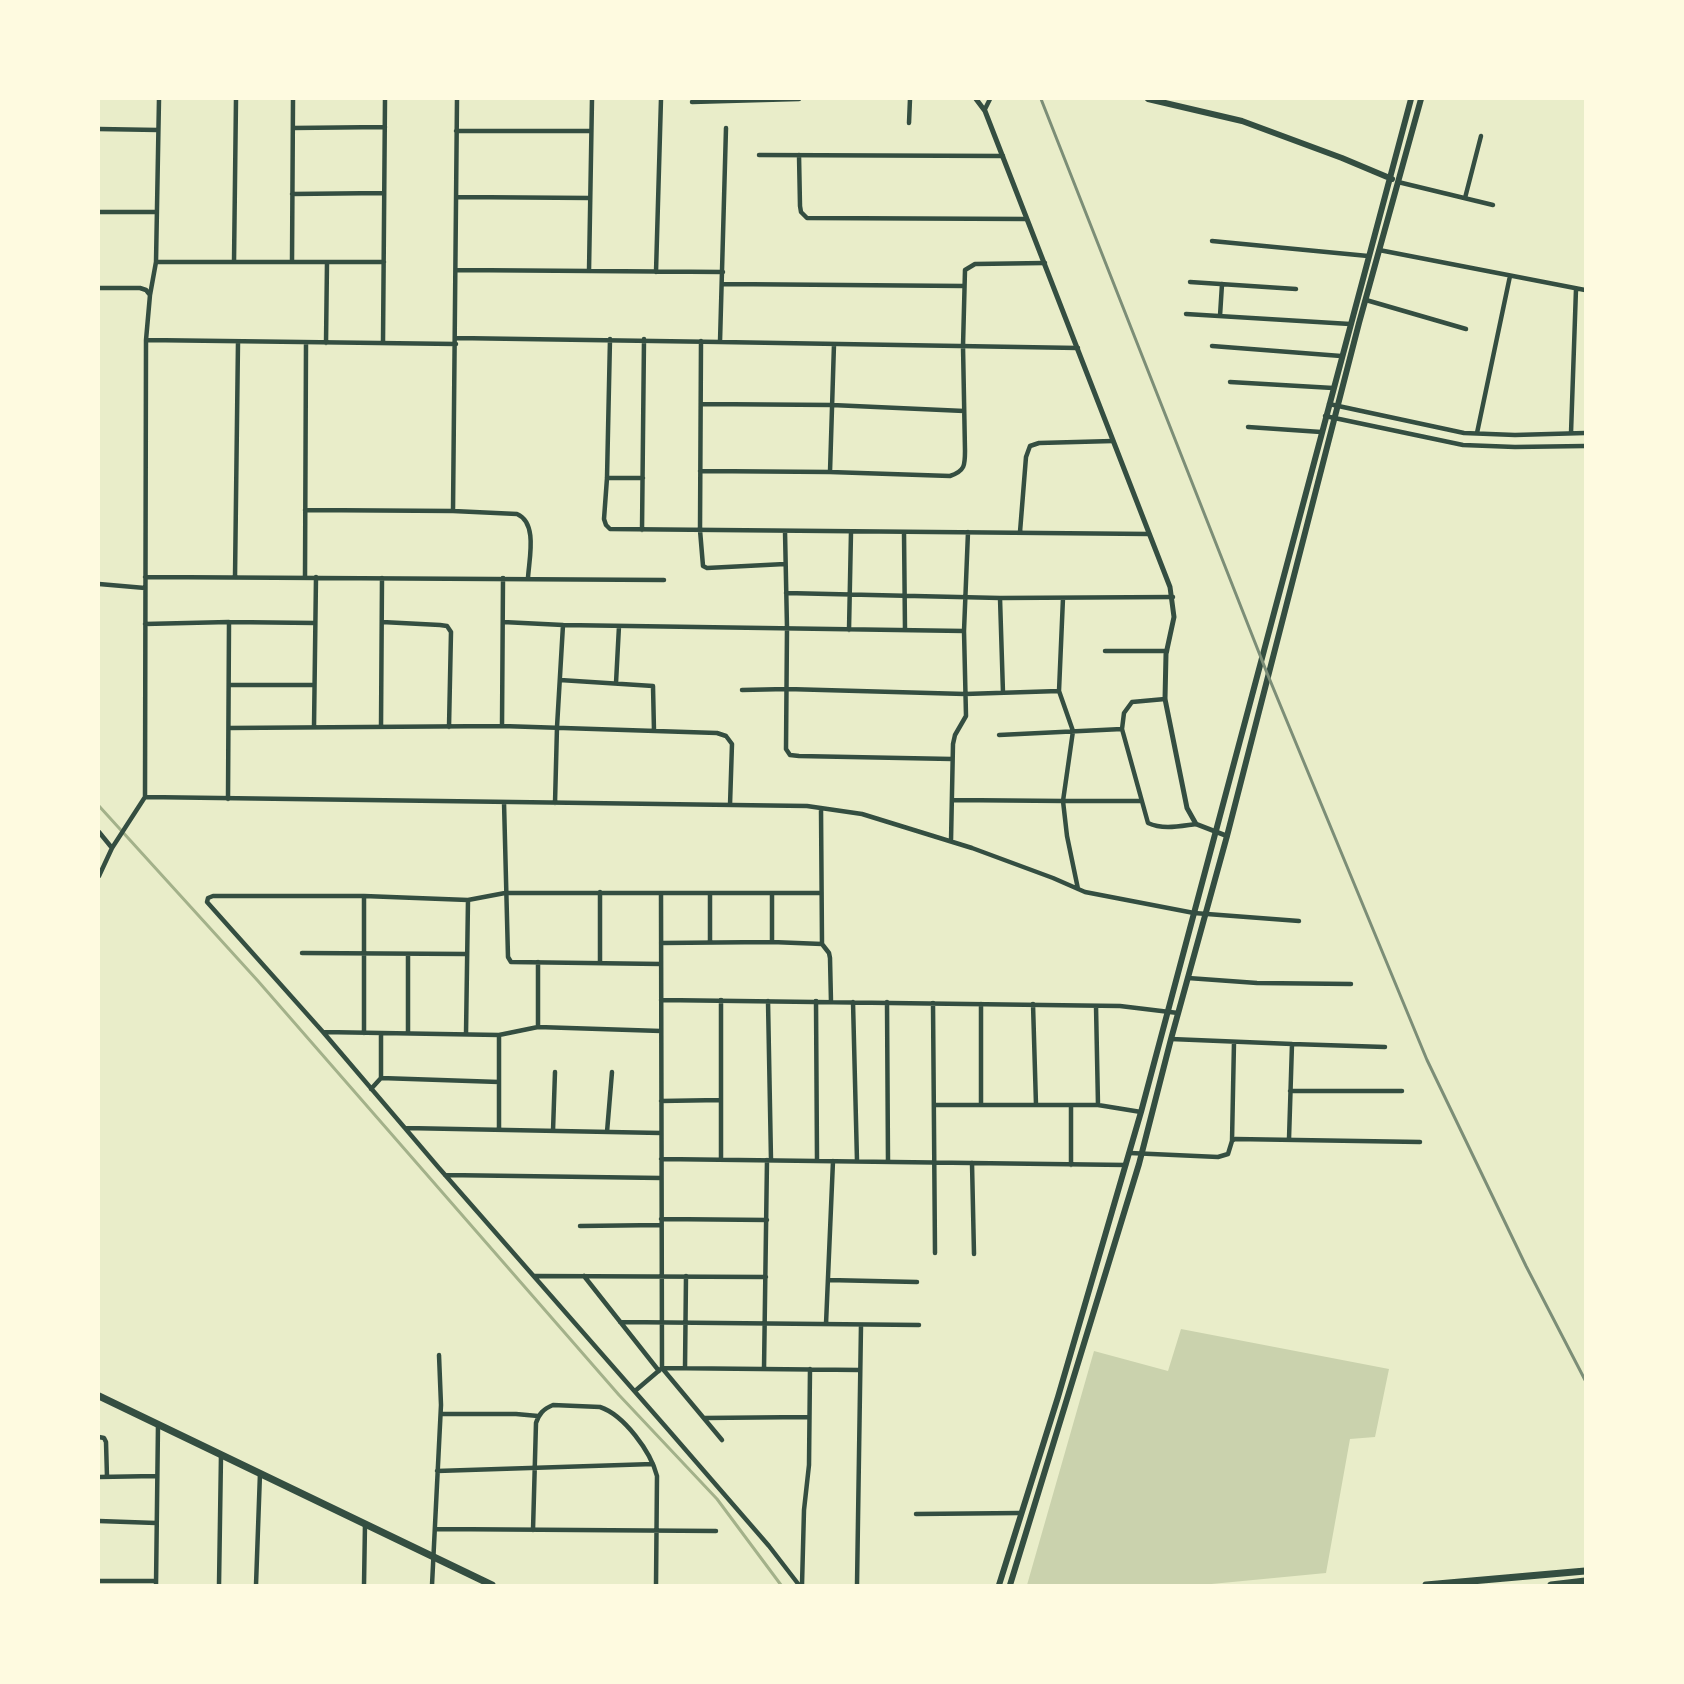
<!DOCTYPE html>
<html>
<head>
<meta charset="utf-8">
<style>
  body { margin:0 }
  #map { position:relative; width:1684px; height:1684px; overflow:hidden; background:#e9edc9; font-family:"Space Grotesk",sans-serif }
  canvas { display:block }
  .frame { position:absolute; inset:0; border:100px solid #fefae0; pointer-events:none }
</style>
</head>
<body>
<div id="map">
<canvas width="1684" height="1684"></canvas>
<div class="frame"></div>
</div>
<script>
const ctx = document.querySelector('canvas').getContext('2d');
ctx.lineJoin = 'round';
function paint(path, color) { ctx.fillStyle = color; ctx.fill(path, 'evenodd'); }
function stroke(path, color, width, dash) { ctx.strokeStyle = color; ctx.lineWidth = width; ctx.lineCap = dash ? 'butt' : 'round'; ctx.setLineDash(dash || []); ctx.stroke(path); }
paint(new Path2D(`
  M1181,1329l208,40 -14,68 -25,2 -24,134 -125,12h-174l67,-234 74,20z`), '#cad2ad');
stroke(new Path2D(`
  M99,806l159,175 361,414 98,104 64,86`), '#a3b18a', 3);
stroke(new Path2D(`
  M692,102l107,-3
  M985,109l5,-10
  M909,123l1,-24
  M293,128l92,-1
  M99,129l59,1
  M456,131h135
  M759,155l244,1
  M799,155l1,51 1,6 6,6 219,1
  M1398,182l95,23
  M292,194l92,-1
  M456,197l134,1
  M1465,198l16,-62
  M99,212h58
  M1212,241l156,15
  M1379,250l206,40
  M156,262h228
  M234,262l2,-163
  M292,262l1,-163
  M456,270l267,2
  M589,271l3,-172
  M656,272l5,-173
  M1190,282l106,7
  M723,284l241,2
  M99,288h41l6,2 4,5 -4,45 -1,457 -33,51 -13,28
  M150,295l6,-33 3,-163
  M1366,300l100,29
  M1186,314l164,10
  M1220,316l2,-32
  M456,338l264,4 6,-214
  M610,339l-3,139 -3,41 2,6 4,4 539,5
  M146,340l310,4
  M701,341l-1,189 3,36 4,2 78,-4
  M720,342l358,6
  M326,343l1,-81
  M383,343l2,-244
  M1212,346l129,10
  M1230,382l103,6
  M701,404l131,1 132,6
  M1329,404l135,29 51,2 70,-2
  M1325,416l138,29 52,2 70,-1
  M1248,427l73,5
  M1477,433l33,-157
  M1571,433l5,-144
  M700,471l130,1 120,4c15,-5 15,-11 15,-25l-2,-105 2,-76 10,-6 70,-1
  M830,472l4,-128
  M607,478h36
  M305,510l148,1 64,3c21,9 12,45 11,64
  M453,511l4,-412
  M642,530l2,-191
  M785,531l2,97 -1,121 4,6 9,1 153,3
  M904,532l1,98
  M1020,532l6,-75 4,-11 9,-3 74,-2
  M145,577l519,3
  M235,577l3,-235
  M305,577l1,-234
  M99,584l46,4
  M786,593l214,5 173,-1
  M1000,598l3,95
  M382,622l58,3 7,1 4,6 -2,95
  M503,622l60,3 401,6
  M145,624l84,-2
  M849,630l2,-98
  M1105,651h62
  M560,680l93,6 1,45
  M616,683l3,-57
  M229,685h85
  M742,690l45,-1 178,5 94,-3
  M1165,699l-33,3 -8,11 -2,16 26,94c15,7 32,3 48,1
  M502,726l1,-148
  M314,727l2,-150
  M381,727l1,-149
  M229,728l273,-2 215,7 9,3 6,8 -2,61
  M999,735l123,-6
  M145,797l662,9 55,8 110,34 81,30 32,14 109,21 105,8
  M228,799l1,-177 86,1
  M952,800l111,1 10,-70 -14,-40 4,-93
  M504,802l4,155 3,5 150,2
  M555,803l2,-76 6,-102
  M821,808l1,136 7,9 1,5 1,44
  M99,832l13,16
  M951,841l2,-97 2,-9 11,-19 -2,-85 4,-99
  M1078,889l-11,-53 -4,-35h79
  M710,893v49
  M772,893v49
  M364,896v137
  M661,943l111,-1 50,2
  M302,953l164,1
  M538,962v65l123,4
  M600,963v-71
  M1188,978l69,5 94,1
  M661,1000l459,6 58,7
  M721,1000v160
  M768,1001l3,159
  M816,1001l1,159
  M853,1002l4,159
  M887,1002l1,160
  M933,1003l2,250
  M1033,1004l3,101
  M1096,1006l2,99
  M323,1032l176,3 39,-8
  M408,1033v-79
  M466,1034l2,-134
  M1171,1039l121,5 -3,95
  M1292,1044l93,3
  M381,1078v-45
  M371,1089l10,-11 118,4
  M1290,1091h112
  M661,1101l60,-1
  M935,1105h163l43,7
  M981,1105v-101
  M405,1128l256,5
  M499,1130v-95
  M553,1131l2,-59
  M607,1132l5,-60
  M1232,1141l2,-99
  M1130,1153l88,4 10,-3 4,-13 3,-2 185,3
  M661,1159l465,6
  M972,1163l2,91
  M1071,1165v-60
  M445,1175l216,3
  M661,1219l106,1
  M580,1226l81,-1
  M535,1276l231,1
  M584,1276l75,95
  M828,1280l89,2
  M620,1322l299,3
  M826,1324l7,-163
  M662,1368l198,2
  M662,1368l60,72
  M685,1368l1,-92
  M764,1369l3,-209
  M635,1391l27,-23 -1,-475
  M441,1414h75l22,2
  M704,1418l105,-1
  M99,1437l5,1 2,4 1,35
  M437,1471l216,-7
  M99,1477l57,-1
  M916,1514l105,-1
  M99,1521l57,2
  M436,1529l280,2
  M533,1530l3,-107c3,-9 7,-14 17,-18l47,2c24,8 51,45 57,69l-1,109
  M99,1581h57
  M156,1585l2,-160
  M219,1585l2,-130
  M256,1585l4,-112
  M364,1585l1,-61
  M432,1585l9,-180 -2,-50
  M799,1585l-30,-39 -104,-120 -226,-258 -116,-136 -116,-130 1,-4 5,-2h151l104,4 37,-7h316
  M802,1585l2,-75 5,-45 1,-96
  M857,1585l4,-260`), '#344e41', 4.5);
stroke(new Path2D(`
  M976,99l9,12 185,476 4,30 -8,37 -1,45 22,109 9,16 31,12`), '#344e41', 5);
stroke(new Path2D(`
  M1148,99l94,22 100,37 50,21
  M999,1585l59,-188 83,-285 270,-1013
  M1010,1585l129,-421 32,-125 56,-203 132,-513 62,-224`), '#344e41', 6);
stroke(new Path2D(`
  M99,1396l393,189
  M1426,1585l159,-14
  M1551,1585l34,-4`), '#344e41', 7);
stroke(new Path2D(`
  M1041,99l226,574 160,387 99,206 59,114`), '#7c8e77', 3);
</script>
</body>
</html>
